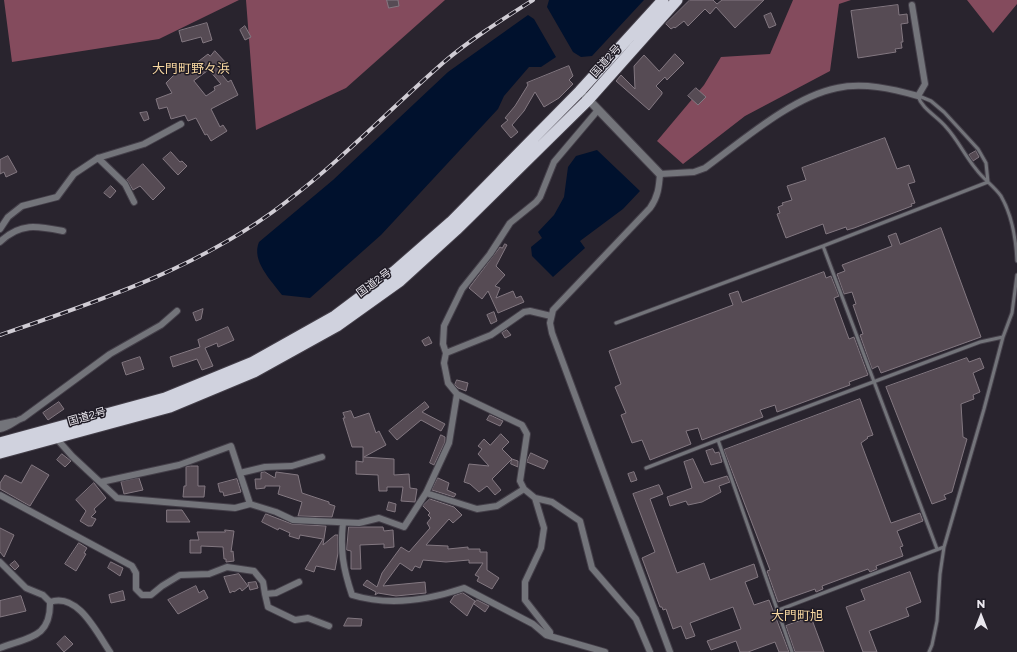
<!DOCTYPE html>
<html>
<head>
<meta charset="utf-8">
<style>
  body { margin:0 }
  #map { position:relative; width:1017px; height:652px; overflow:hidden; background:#29242e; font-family:Montserrat,sans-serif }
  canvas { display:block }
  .north { position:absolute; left:961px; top:596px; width:40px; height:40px; -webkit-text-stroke:3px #1f1b25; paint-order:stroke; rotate:0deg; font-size:11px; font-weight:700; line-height:16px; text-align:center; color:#eae7ee }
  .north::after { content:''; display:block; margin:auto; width:14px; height:18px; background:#eae7ee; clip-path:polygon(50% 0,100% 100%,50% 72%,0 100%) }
</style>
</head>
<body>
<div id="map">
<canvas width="1017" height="652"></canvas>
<div class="north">N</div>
</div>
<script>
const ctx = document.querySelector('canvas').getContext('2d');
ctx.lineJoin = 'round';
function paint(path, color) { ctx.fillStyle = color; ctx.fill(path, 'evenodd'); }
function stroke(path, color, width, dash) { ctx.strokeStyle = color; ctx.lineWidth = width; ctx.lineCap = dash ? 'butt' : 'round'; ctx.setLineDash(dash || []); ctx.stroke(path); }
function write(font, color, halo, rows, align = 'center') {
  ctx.font = font + ' Montserrat,"Noto Sans JP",sans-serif'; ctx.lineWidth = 3; ctx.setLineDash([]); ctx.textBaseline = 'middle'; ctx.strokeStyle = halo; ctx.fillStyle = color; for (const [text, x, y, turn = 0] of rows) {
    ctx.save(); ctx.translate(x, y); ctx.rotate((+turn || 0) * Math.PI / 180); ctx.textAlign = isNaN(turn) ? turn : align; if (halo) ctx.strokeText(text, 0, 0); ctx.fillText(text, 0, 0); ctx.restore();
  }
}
paint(new Path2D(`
  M4,0h235l-80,39 -147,23z
  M246,0h199l-99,88 -90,42z
  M793,0h58l-12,4 -9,67 -85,45 -62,48 -26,-23 47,-56 17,-28 49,-3z
  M967,0h50v4l-24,29z`), '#844b5d');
paint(new Path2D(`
  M549,0h95l-52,56 -11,1 -8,-5 -26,-45z
  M528,15l6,4 22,38 -15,10h-12l-25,29 -6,13 -117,126 -71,63 -28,-3c-11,-15 -31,-34 -23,-53l74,-62 115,-108z
  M597,150l43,41 -17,18 -43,32 5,7 -32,29 -21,-21 -1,-9 11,-9 -4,-6 16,-17 10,-18 4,-30 8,-11z`), '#00112d');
const building = new Path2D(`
  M387,0h11l1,6 -10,2z
  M690,0h23l4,4 5,-4h42l-29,28 -19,-21 -6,7 -5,-5 -17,17 -4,-5 -9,7 -1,-1 -3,2 -5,-5z
  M898,5l1,10 8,-1 1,9 -7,1 2,18h-2l1,6 -7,1 1,3 -38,6 -7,-47z
  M771,13l5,12 -7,3 -5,-12z
  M207,23l5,17 -9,3 -2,-6 -19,5 -3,-11z
  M245,26l6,11 -6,3 -5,-10z
  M215,51l12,13 -8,7 9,11 3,-2 7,15 -27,14 9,18 3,-2 4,6 -16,10 -4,-7 -2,1 -9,-17 -8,3 -3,-6 -14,4 -4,-12 -8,2 -3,-10 16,-6 -6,-10 7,-7 10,-9 3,4 22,-17 2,2zM209,70l12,14 -7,3 1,3 -9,6 -12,-15z
  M675,54l9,9 -17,17 -2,-3 -9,9 6,6v2l-13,16 -33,-29 5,-6 14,14 -1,-23 10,-11 15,16z
  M569,66l4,10 -4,4 4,4 -14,14 -15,9 -9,-15 -11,19 -12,14 6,7 -7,6 -10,-12 7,-6 -3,-2 10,-12 13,-21 -1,-2z
  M696,88l10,9 -8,8 -10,-9z
  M147,112l2,7 -5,2 -4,-8z
  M885,138l12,31 12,-4 6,17 -7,2 7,19 -4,1 1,2 -58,22 -7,2 -1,-3 -20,7 -3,-10 -37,14 -9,-24 3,-1 -2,-6 5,-2 -1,-2 10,-3 -5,-14 19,-6 -4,-12z
  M976,151l3,6 -6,4 -4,-6z
  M171,152l9,10 2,-1 5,5 -9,9 -15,-16z
  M8,156l9,16 -11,5 -2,-5 -4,2v-14z
  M143,164l22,24 -12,12 -13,-14 -7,4 -6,-10z
  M111,186l5,5 -6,7 -6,-5z
  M941,228l40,109 -100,36 -3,-7 -6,3 -12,-34 3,-1 -10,-29 3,-1 -4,-12 -8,2 -7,-20 8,-3 -3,-6 50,-19 -4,-10 8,-3 4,11z
  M505,244l2,1 -11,21 9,9 -10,11 5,2 -4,10 17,-7 3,7 5,-2 3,6 -26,11 -10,-22 -6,8 -13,-11 31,-41 2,1z
  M824,272l2,6 5,-2 8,20 -5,2 15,41 5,-2 14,38 -19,7 1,3 -73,27 -2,-7 -15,5 3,7 -61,23 -4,-12 -12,3 5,13 -41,16 -8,-20 -10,3 -11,-28 5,-2 -11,-26 6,-3 -12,-33 124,-46 -4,-11 9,-3 4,11z
  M203,309l-2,10 -5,2 -3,-8z
  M494,312l3,9 -6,3 -4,-9z
  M228,327l6,13 -16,7 -1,-4 -12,5 8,18 -11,4 -5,-11 -24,8 -3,-10 30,-10 -2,-7z
  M507,330l4,5 -6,3 -3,-5z
  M429,337l3,6 -7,3 -3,-5z
  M140,357l4,12 -18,6 -4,-12z
  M967,358l2,4 11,-4 4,10 -11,5 7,19 -7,3 1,4 -13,5 2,33 4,2 -15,53 -8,3 2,4 -14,5 -46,-117z
  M457,380l11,3 -2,8 -8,-3 -3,-3z
  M860,399l13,36 -6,2 1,1 -7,5 30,80 29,-10 3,8 -26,10 6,15 -3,1 3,9 -27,10 1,3 -7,3 -2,-3 -46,17 1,3 -7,3 -1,-3 -37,13 -11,-31 3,-1 -46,-120z
  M59,402l5,7 -16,11 -5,-7z
  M425,402l4,5 -7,5 23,12 -4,7 -20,-11 -24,20 -8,-9z
  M351,411l3,7 15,-5 7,20 3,-2 7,14 -22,12 30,2v16l15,-1 1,14 7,1 -2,13 -14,-1 2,-14h-16v4h-8l-1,-16 -22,-1v-13l7,1v-15h-11l-9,-29h2l-2,-5z
  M490,415l13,6 -3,5 -13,-6z
  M501,434l8,8 -7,7 10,10 -20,20 9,11 -6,5 -8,-9 -8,6 -9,-8 -6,-2 5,-18 20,2 -11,-12 4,-5 -4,-3 6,-7 6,6z
  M441,435l4,2v5l-11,23 -4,-2z
  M713,449l2,4 4,-1 3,10 -11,3 -5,-14z
  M531,453l17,8 -4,8 -17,-7z
  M62,454l9,7 -6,6 -8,-7z
  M512,459l6,2v6l-7,-3z
  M693,459l11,24 23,-7 3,6 -11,4 2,6 -19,10 -14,3 -2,-4 -16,5 -3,-9 25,-9 -8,-26z
  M32,465l17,10 -19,31 -30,-17v-6l5,-8 16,8z
  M191,466h7v20h7l-1,11h-21l1,-11h2v-19z
  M265,472l10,6 1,-6 22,3 4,18 27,9v2l6,2 -3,11 -34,-1 4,-14 -24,-8 2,-8h-15v2l-9,1 -1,-10h6v-6z
  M634,472l3,8 -6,2 -3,-8z
  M139,478l4,12 -19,4 -3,-12z
  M438,478l11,5 -2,7 9,4 -2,3 -22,-7z
  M237,479l4,13 -17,4 -1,-4h-3l-2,-8z
  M94,483l12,15 -12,11 2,3 -5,5 5,2 -4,7h-4l-8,-5 6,-10 -10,-11z
  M659,485l4,9 -13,5 27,74 27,-10 6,17 44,-16 4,13 -13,5 9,23 15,-5 20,52h-10l-4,-10 -27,10h-8l-4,-11 -25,9 -4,-9 34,-12 -8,-22 -43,16 5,13 -9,3 -5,-13 -8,3 -7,-20 -3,1 -1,-3h-2l-18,-49 13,-6 -22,-58z
  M430,499l24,8 8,8 -9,8 -4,-4 -23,26 22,1v3l20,-2v2h12v3h7v18l12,8 -7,11 -15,-8 2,-4 -4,-2 8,-12h-14v-3l-23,2 -23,-2 -3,8 -5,-2 -3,5 -12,-8 -17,23 42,-4 1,11 -30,3 -18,-3 -3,2 1,-3 -13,-7 4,-5 10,7 5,-14 19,-26 8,5 21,-24 -3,-5 4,-5 -3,-3 2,-2 -7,-7z
  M389,502l7,2 -1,8 -8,-2z
  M167,510h15l8,12h-23z
  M266,514l26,10 34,2 -3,19 12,-10h3v18l-3,17 -19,-4 -2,6 -9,-3 18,-30 -23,-4 -1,4 -10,-3 1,-3 -11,-5 -1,2 -16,-8z
  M349,527h34l1,4 9,-1 1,17 -10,1v-4l-24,1 1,24h-10v-18l-4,-1z
  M0,528l14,7 -10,22 -4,-5z
  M225,530l9,1 -3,21 2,-1 1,10 -8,1v-3h-2l-1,-12 -22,-1v7h-11v-13h9l-2,-8h28z
  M79,543l8,5 -3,5 2,1 -10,17 -11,-7z
  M15,561l4,5 -4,4 -5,-5z
  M111,562l12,6 -3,8 -12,-8z
  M910,572l11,30 -15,6 3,8 -40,15 8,21h-14l-17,-45 19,-7 -4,-10z
  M239,574l9,12 -6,5 -2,-3 -6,4 -1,-1 -3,2 -6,-16z
  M256,582l2,6 -8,2 -2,-7z
  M196,586l3,7 5,-3 4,8 -30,16 -10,-14z
  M123,591l2,9 -14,3 -2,-8z
  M463,593l12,8 -8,15 -17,-14 4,-6z
  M21,596l5,15 -26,6v-16z
  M477,600l12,6 -4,6 -11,-8z
  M811,617l13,35h-29l-9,-26z
  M348,618l14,1 -1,7h-17z
  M65,636l8,8 -9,8 -7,-8z`);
paint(building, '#564b54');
stroke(building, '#837881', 1);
const service = new Path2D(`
  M918,96c4,13 19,20 28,31 12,13 19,29 30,42 7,10 18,17 25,27 11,19 15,44 16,65
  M919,96l12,5 13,11 34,37 8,14 2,19
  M616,323l207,-77
  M646,468l72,-28
  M937,549l-114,-303 165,-64
  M776,611l168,-64
  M792,652l-74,-212 262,-98 23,-5
  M929,652l3,-7 5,-24 3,-47 4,-27 40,-138 19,-72 9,-24 5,-38`);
const minor = new Path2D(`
  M98,158l27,26 9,18
  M0,229l8,-12 14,-11 35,-9 17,-23 24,-16 46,-14 37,-20
  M0,242c20,-20 38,-16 63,-11
  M551,316l-21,-5 -6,1 -33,23 -45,18 -2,10 4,20 9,11 65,31 5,9 -7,47 4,8 11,9 17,4 28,19 12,47 44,51 14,33
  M446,353l-3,-9 1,-18 18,-37 28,-35 20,-31 26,-21 4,-5 14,-35 44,-52
  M0,424l15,-3
  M0,429c10,-2 14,-8 23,-11l87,-64 51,-29 16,-14
  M57,439l15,17 45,42 118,10 15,-4 26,8 17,8 66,3 20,-5 25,9 22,-34 23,-50 8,-49
  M240,473l25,-6 27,-1 30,-9
  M101,482l78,-17 52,-19 19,58
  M426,493l51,16 20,-3 27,-17
  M0,495l132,71 4,7v16l6,6h9l11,-9 18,-11 29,-1 18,-7 27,4 9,11 2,12 11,-1 23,-11
  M535,498l9,30 -3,20 -16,34v18l25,32v4
  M343,523c-3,27 0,45 9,72 36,11 77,5 112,-7l69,36 13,11 59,17
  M0,562l26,26 17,7 7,7c28,-10 47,31 60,50
  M265,594l3,13 27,13 13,-2 21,8
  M0,648c29,-11 51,-10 50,-46
  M670,652l-118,-319 -2,-10 3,-13 97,-102c8,-11 9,-21 10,-34l34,-2 11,-4c37,-27 87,-71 132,-80 26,-6 56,1 81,8l7,-12 -13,-79`);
const tertiary = new Path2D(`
  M586,97l74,77`);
const trunk = new Path2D(`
  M0,443l165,-45 88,-36 82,-46 60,-45 56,-49 129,-131 83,-91
  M0,453l170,-46 84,-35 83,-46 63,-45 56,-51 132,-130 89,-100`);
stroke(service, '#443f49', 5);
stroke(minor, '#443f49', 8);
stroke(tertiary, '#443f49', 10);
stroke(trunk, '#443f49', 13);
stroke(service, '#73747a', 3);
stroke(minor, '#73747a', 6);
stroke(tertiary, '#73747a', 8);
stroke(trunk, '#d0d2de', 11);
const rail = new Path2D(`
  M0,335c99,-34 202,-68 286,-133 56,-42 105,-94 158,-140 27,-23 59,-43 89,-62`);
stroke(rail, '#d0ccd4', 4);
stroke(rail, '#1f1b25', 2.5, [8]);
write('11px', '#eae7ee', '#1f1b25', [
  ["国道2号",606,61,-48],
  ["国道2号",374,283,-36],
  ["国道2号",87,417,-16]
]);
write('13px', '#f8d8a1', '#1f1b25', [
  ["大門町野々浜",191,69],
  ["大門町旭",797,616]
]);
</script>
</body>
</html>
